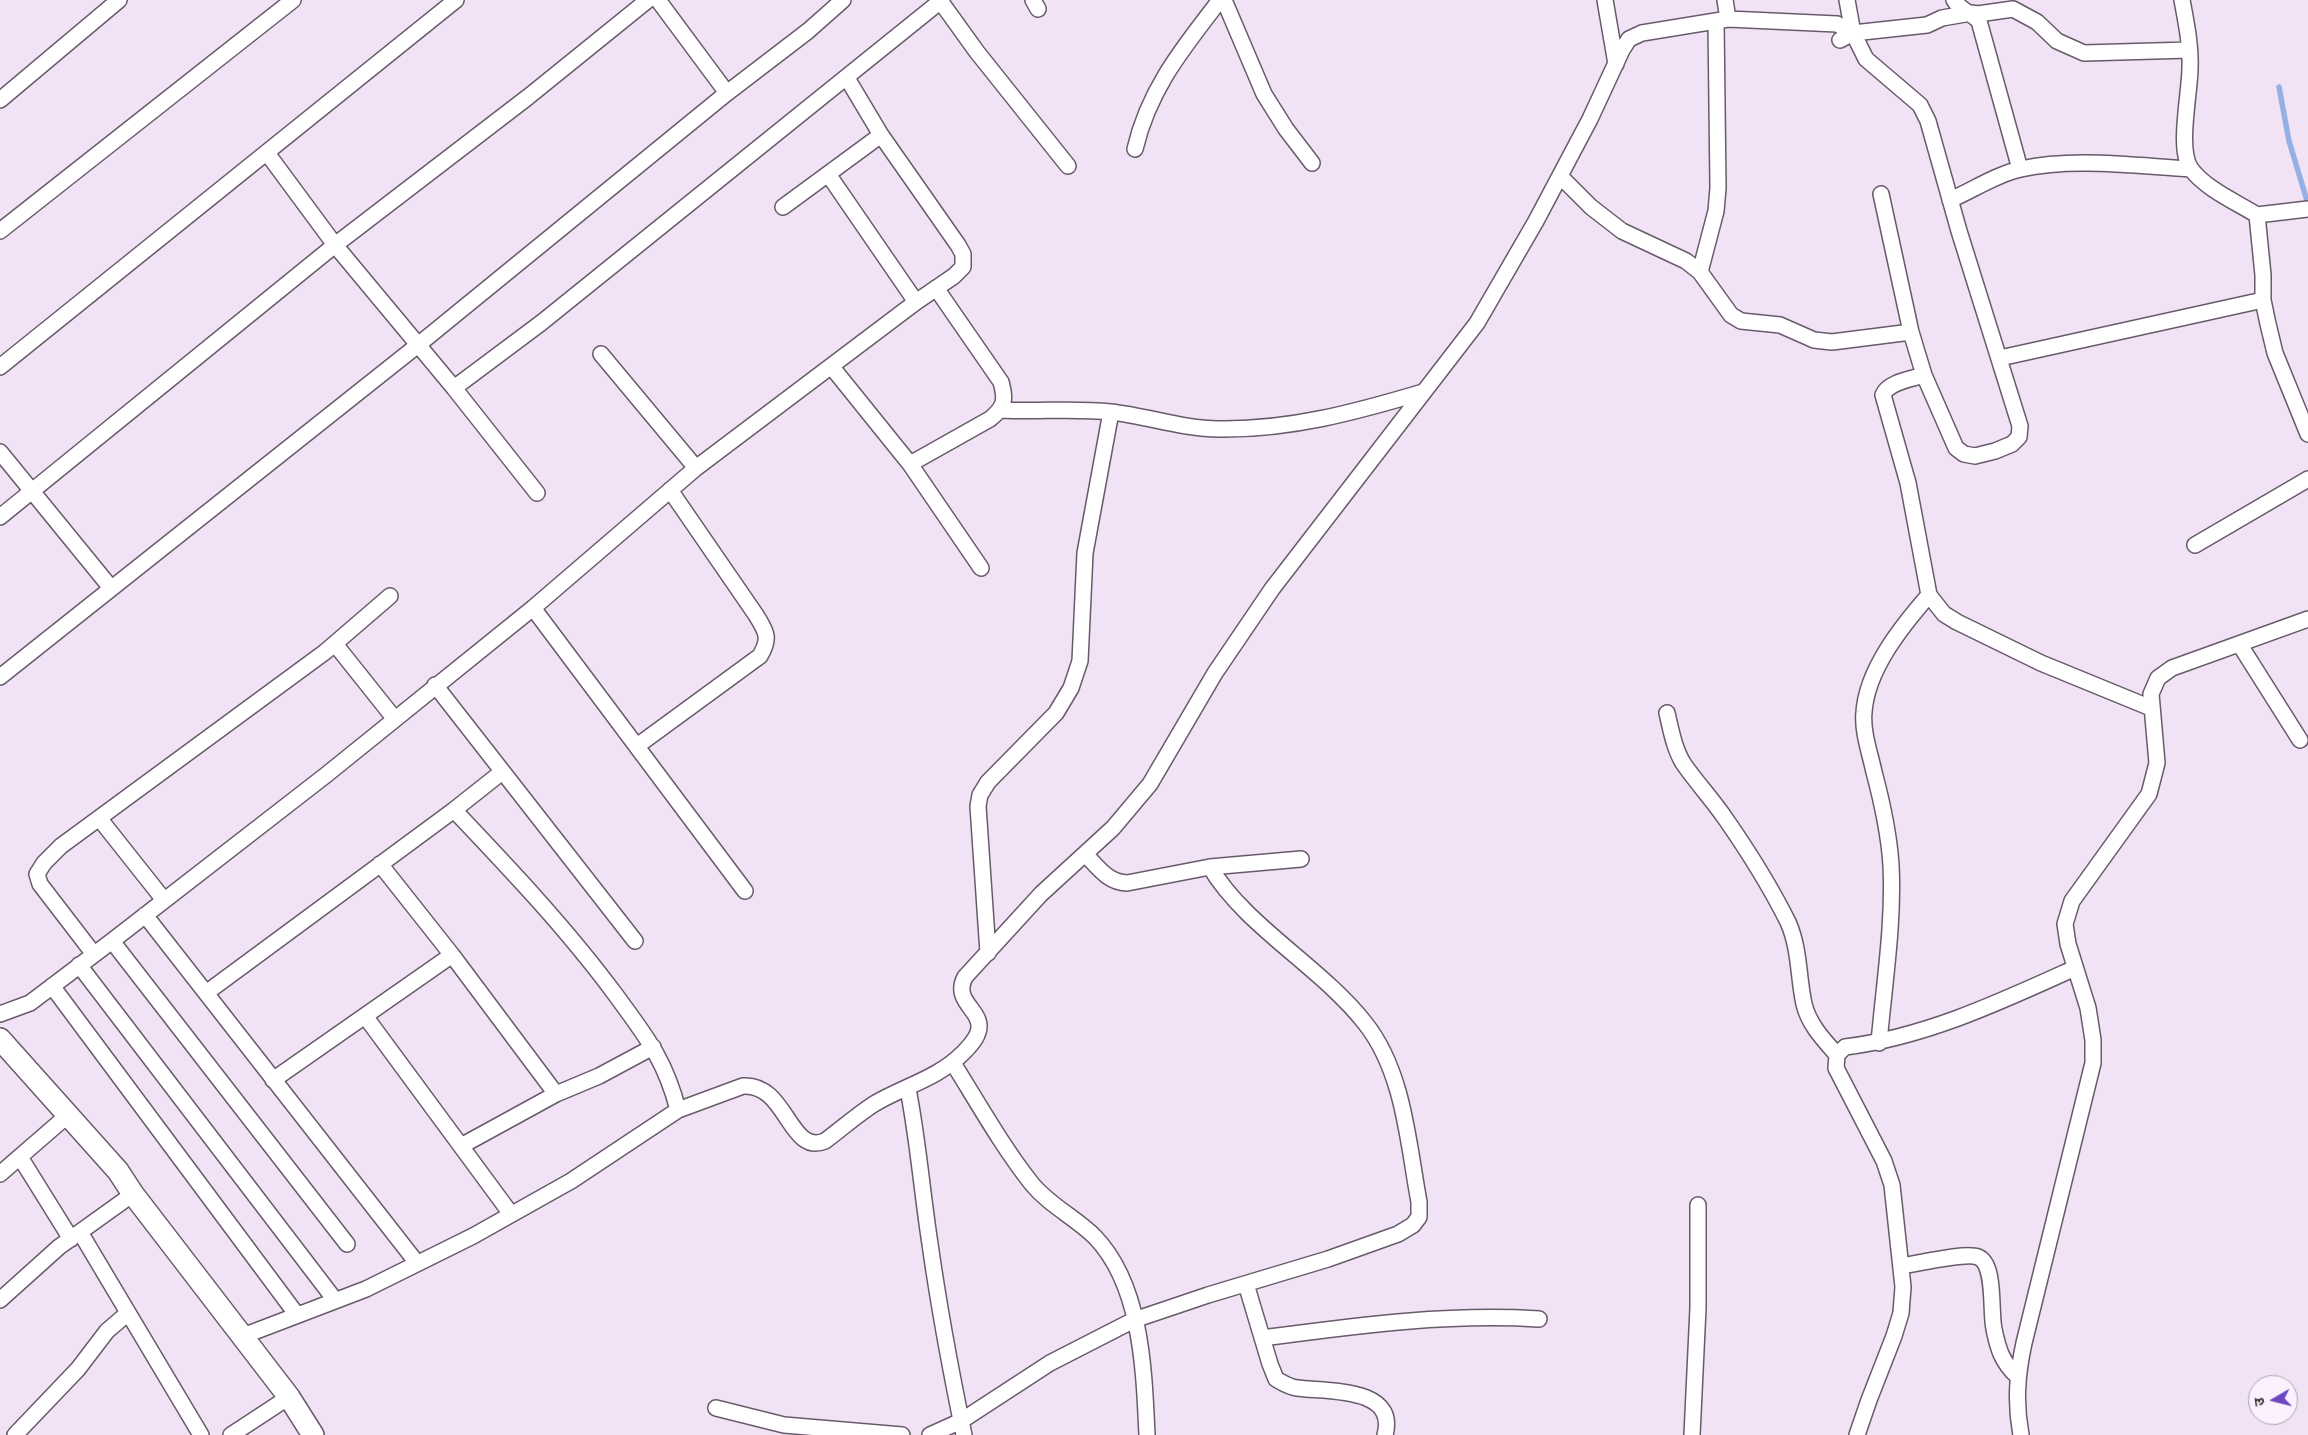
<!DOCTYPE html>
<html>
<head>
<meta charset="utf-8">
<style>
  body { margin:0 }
  #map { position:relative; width:2308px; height:1435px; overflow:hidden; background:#f2e2f6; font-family:Barlow,"Noto Sans Devanagari",sans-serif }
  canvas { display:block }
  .north { position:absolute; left:2248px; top:1375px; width:50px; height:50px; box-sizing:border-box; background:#fbf1fe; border:1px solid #aca4af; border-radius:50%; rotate:262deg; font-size:14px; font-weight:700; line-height:20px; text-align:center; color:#363038 }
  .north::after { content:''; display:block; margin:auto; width:18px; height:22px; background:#6f48c1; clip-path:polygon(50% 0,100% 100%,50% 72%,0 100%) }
</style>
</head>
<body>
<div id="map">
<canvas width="2308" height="1435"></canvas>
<div class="north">उ</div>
</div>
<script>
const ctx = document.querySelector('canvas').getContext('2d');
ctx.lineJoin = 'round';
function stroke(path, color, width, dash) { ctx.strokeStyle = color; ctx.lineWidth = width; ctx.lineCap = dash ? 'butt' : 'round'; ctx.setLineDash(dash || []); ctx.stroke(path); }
stroke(new Path2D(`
  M2279,87l10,54 19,63`), '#94b0e5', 5.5);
const street = new Path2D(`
  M658,0l69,93
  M1033,0l5,9
  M1224,0l40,94 22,35 26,34
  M1605,0l11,64
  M1725,0l3,19
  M1847,0l6,33
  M1954,0c6,10 17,13 25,21l41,148
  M2182,0c4,22 9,45 8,68 0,25 -13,82 1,101 15,20 45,33 66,46l6,60v25l5,24 7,29 33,81
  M941,2l36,50 91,114
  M1840,40l13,-7 74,-8 15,-7 29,-5 7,1 35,-5 24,13 20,19 27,12 105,-3
  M0,100l119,-100
  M1135,149c14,-60 48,-101 85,-149
  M267,153l68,92 119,143 83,105
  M828,174l88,128
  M1560,176l31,31 31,24 64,30 14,11 31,43 10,6 39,4 34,15 18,2 79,-10
  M1950,200c23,-10 47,-26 71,-31 52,-12 116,-3 170,0
  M783,207l98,-72
  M2257,215l51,-6
  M0,231l293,-231
  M1700,272l16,-61 2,-23 -2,-167
  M601,354l95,114
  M2000,358l263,-58
  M831,366l79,98 71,104
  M0,367l456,-367
  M1924,375c-12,4 -36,7 -41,20l25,88 21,112 15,19 13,8 84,41 110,45
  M454,388l87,-65 401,-323
  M1001,410c37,2 74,-2 110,2 36,4 72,17 108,17 71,1 137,-17 204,-37
  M0,452l111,136
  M910,464l80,-45c15,-12 16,-19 11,-37l-65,-94
  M0,517l335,-272 193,-148 120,-97
  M2195,545l113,-66
  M533,608l212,283
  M335,644l59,74
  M2240,645l60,95
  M0,677l418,-332 309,-252 81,-62 35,-31
  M435,685l200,256
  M1667,713c4,17 7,35 16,50 13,19 29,36 42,55 23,33 45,68 63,104 12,27 10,55 16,82 5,21 20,36 33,51
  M637,746l123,-90c11,-19 6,-24 -4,-41l-86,-125
  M454,810c56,59 112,118 161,184 30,41 50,65 63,116
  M99,818l65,82
  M1085,854c13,13 22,28 42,29l83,-16 91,-8
  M380,864l72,91 104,139
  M145,915l272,348
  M112,941l235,303
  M93,953l-53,-69 -3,-10 7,-11 17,-17 264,-194 65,-56
  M988,953l-10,-147 2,-11 8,-13 68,-69 15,-25 9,-27 5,-108 26,-141
  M79,965l256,335
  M52,986l245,329
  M206,993l248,-183 48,-38
  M0,1014l30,-11 82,-62 214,-166 207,-167 163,-140 220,-166 38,-26 9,-9v-13l-5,-9 -77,-110 -34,-57
  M365,1016l146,198
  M1879,1043c5,-59 15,-119 12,-178 -2,-31 -9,-63 -17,-93 -4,-19 -12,-40 -10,-60 3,-43 38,-86 65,-117
  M953,1063c25,40 49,83 79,121 17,21 44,34 63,53 47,49 49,134 52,198
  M273,1080l179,-125
  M908,1089c10,51 14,103 22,155 9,64 21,128 34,191
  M461,1146l95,-52 43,-18 54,-29
  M20,1157l51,82
  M0,1174l68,-59
  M80,1232l121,203
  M1901,1266c16,-2 64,-14 77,-9 18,7 12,55 16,72 4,20 8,33 23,47
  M1246,1284l24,80 6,15c7,4 13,8 21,9 28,4 101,-2 88,47
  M0,1300l59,-53 74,-53
  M243,1336l123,-47 107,-53 98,-55 107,-71 65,-24c44,-3 46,70 82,55 16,-12 32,-26 49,-37 30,-18 63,-25 89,-51 5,-5 11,-11 14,-18 11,-24 -26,-31 -12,-58l76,-83 72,-66 37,-44 65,-111 57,-84 205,-266 59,-102 54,-102 32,-69 7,-11 13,-6 86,-14 109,5 16,9 13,26 54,46 8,16 31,110 61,195 -1,11 -7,7 -17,7 -20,5 -11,-2 -8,-6 -32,-73 -13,-43 -30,-138
  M1262,1338c92,-12 184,-25 277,-19
  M716,1408l68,17 118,10
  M15,1435l63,-66 29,-38 21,-18
  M231,1435l58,-38
  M930,1435l31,-14 89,-58 84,-43 74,-25 120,-36 70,-25 15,-9 6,-8v-15c-11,-59 -15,-130 -54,-179 -44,-56 -120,-97 -155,-156
  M1692,1435l6,-127v-103
  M1857,1435l12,-35 25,-64 7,-23 2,-26 -11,-102 -8,-24 -48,-93 1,-13 8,-8c81,-10 157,-46 230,-79
  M2021,1435c-6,-32 -4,-60 3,-92l69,-280v-23l-5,-32 -20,-64 -3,-20 7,-23 77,-107 8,-31 -6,-69 7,-16 14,-10 136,-49`);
const secondary = new Path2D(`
  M0,1039l118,132 15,23 156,203 24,38`);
stroke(street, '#685a6b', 18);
stroke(secondary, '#685a6b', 24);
stroke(street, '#fff', 15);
stroke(secondary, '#fff', 21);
</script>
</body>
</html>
